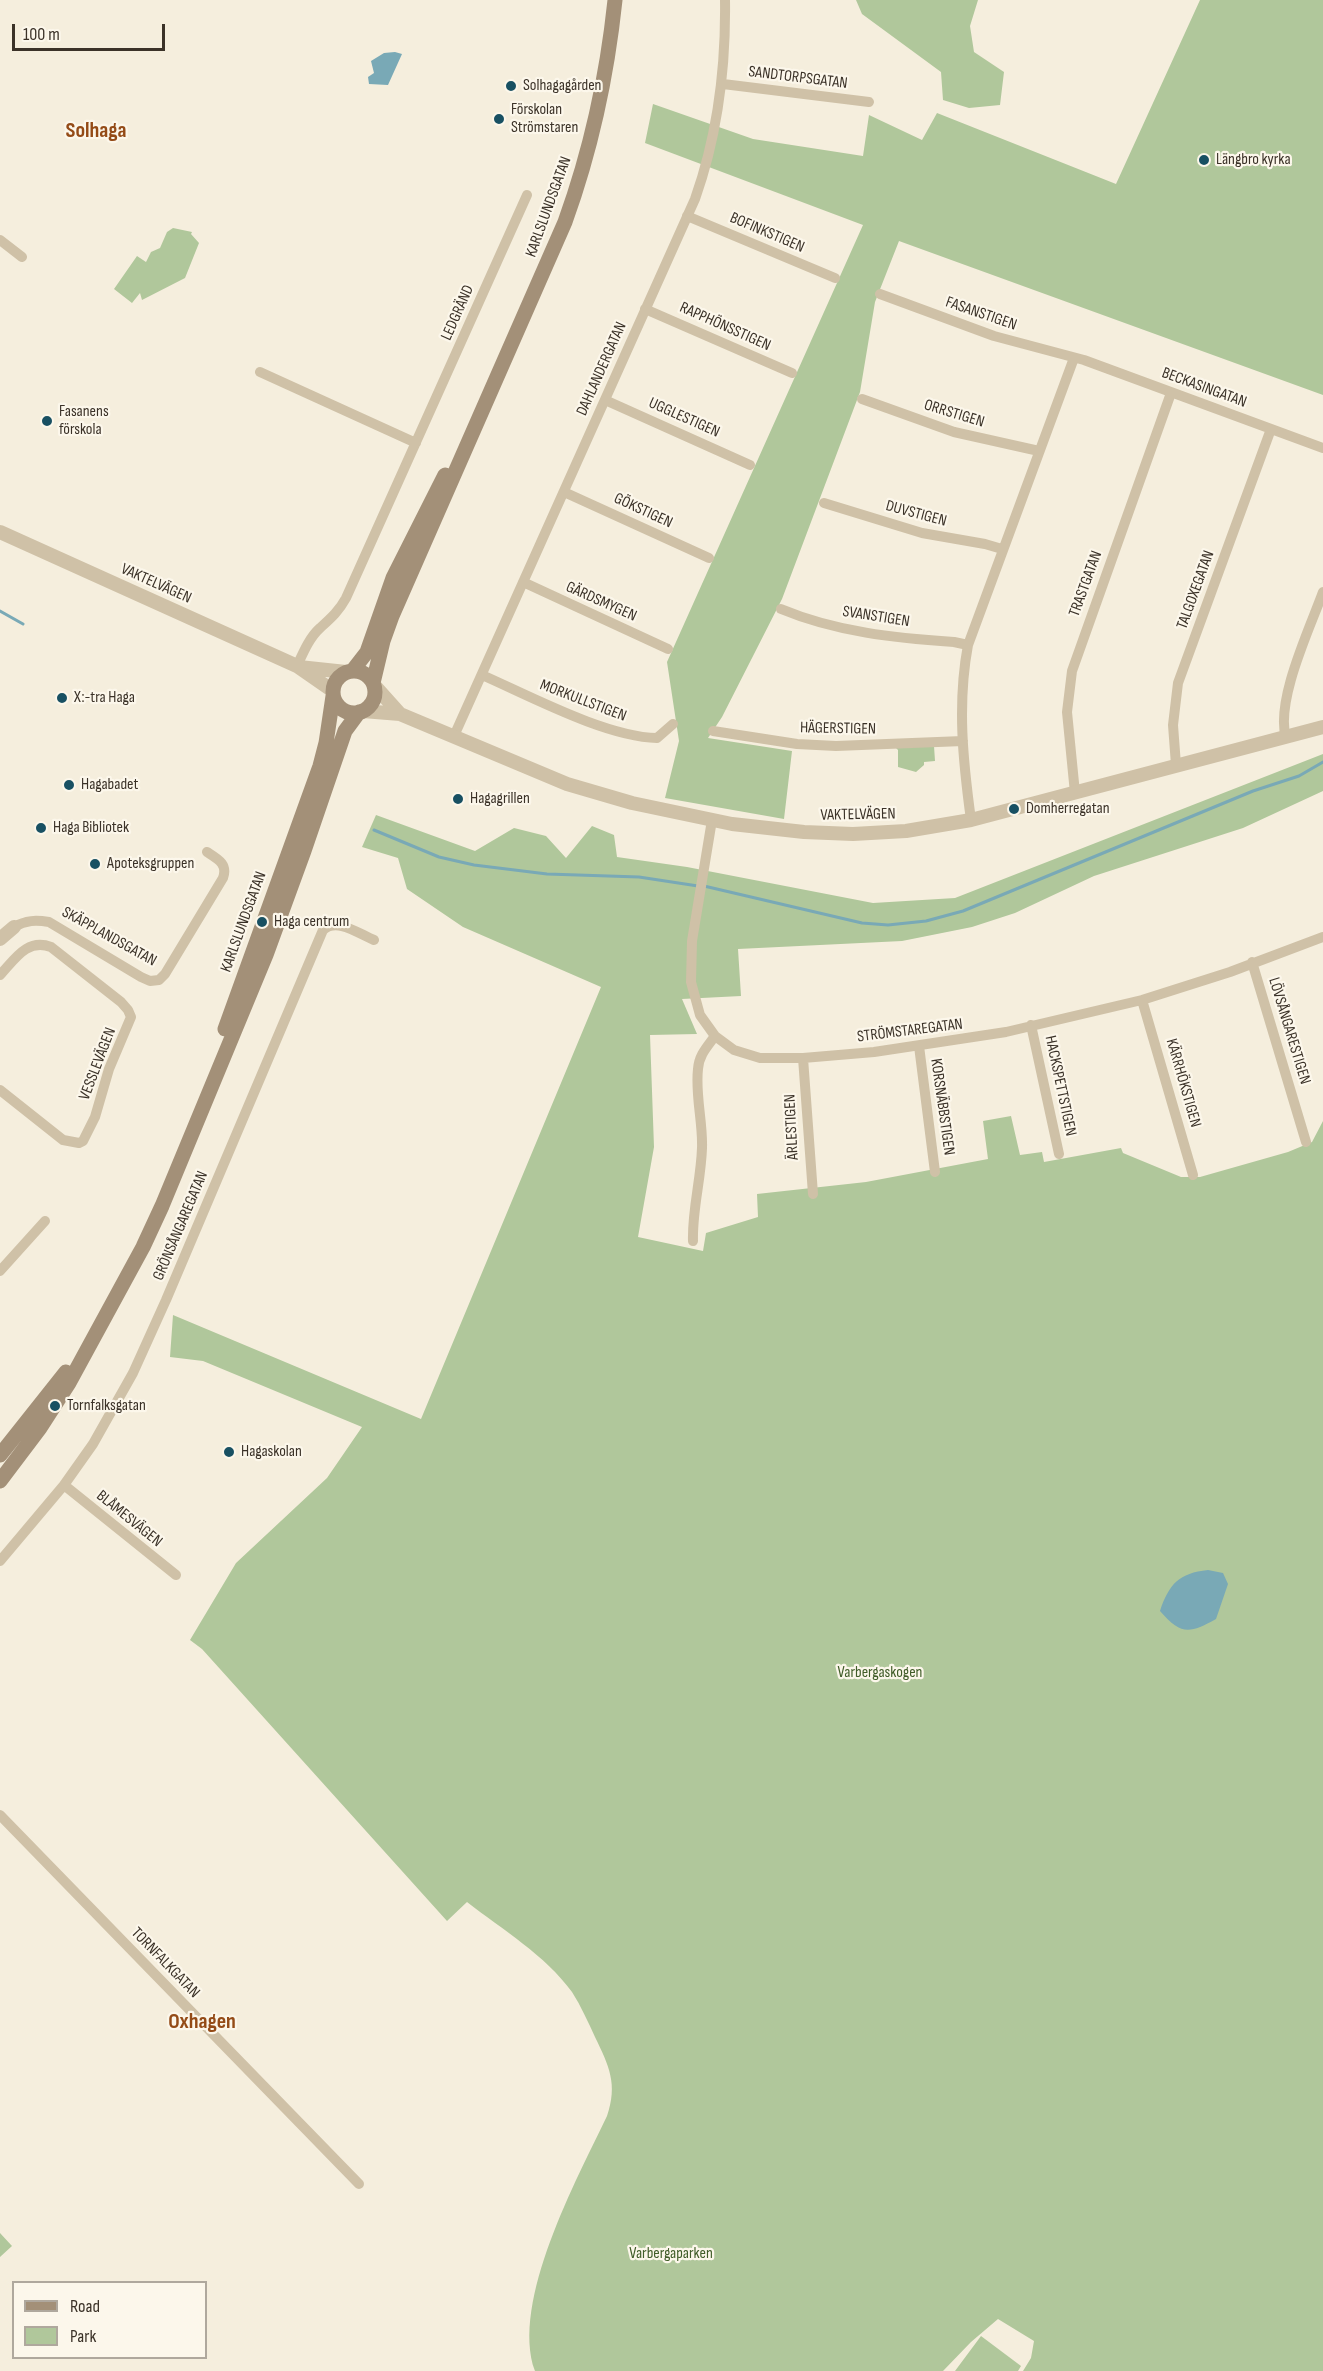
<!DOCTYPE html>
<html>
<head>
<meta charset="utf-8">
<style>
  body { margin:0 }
  #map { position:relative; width:1323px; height:2371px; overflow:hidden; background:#f5eedd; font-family:"Sofia Sans Condensed",sans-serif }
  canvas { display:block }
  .legend { position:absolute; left:12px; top:2281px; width:195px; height:78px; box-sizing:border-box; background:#fcf7eb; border:2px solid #afa89d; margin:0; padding:8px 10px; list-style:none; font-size:18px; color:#3b3228 }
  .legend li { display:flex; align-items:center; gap:12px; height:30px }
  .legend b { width:30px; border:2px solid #afa89d }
  .scale { position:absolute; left:12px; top:24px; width:153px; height:27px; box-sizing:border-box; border:3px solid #3b3228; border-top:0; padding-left:8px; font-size:18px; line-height:21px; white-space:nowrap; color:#3b3228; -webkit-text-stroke:4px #fcf7eb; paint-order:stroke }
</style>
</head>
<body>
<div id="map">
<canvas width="1323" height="2371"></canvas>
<ul class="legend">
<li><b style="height:8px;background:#a39078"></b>Road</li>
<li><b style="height:16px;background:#b0c79b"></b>Park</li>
</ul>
<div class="scale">100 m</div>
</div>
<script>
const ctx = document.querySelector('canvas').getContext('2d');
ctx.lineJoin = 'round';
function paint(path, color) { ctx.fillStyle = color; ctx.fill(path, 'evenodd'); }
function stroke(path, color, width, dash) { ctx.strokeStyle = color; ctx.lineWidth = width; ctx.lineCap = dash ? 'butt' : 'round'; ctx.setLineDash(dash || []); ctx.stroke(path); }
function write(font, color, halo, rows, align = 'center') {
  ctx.font = font + ' "Sofia Sans Condensed",sans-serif'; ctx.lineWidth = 4.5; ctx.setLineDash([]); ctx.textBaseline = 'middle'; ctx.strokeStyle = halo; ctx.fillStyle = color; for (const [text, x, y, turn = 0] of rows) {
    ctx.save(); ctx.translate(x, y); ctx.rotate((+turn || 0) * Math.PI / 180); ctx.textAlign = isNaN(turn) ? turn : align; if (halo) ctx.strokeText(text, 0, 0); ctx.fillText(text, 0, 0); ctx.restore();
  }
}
paint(new Path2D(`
  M856,0h122l-8,26 4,26 30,20 -4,33 -31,3 -26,-8 -2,-28 -79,-58z
  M1200,0h123v395l-424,-154 -24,61 -15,90 -78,207 -60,118 -14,21 84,13 -8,68 -119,-21 14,-57 -12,-79 196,-437 -218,-82 8,-39 100,35 110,17 6,-41 53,25 15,-27 179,71z
  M173,228l19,4 -1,2 8,9 -14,35 -43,22 -2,-7 -8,10 -18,-14 23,-33 9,6 5,-10 9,-4 7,-16z
  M934,746l1,15 -11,1v3l-8,7 -18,-5v-17l-2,-2z
  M1323,754v37l-80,37 -149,48 -79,37 -43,14 -70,14 -164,8 3,47 -59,3 15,35 -47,1 4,112 -16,90 65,14 3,-18 52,-16 -1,-23 109,-12 122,-23 -5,-38 28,-5 9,39 22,-3 2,10 77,-14 2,5 58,24h19l88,-25 24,-10 11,-21v1250h-300l8,-13 3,-17 -36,-22 -27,23 -28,29h-408c-25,-69 42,-192 72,-255 11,-32 2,-50 -12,-79 -7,-15 -14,-31 -23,-45 -27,-37 -69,-62 -105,-90l-20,19 -245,-272 -12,-9 46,-77 91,-85 35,-51 -159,-66 -33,-4 3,-42 248,104 180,-432 -138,-60 -56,-38 -9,-31 -36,-11 14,-32 99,36 39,-23 32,8 20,22 26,-32 22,9 3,22 70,10 186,36 82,-5z
  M0,2233l12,13 -12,11z
  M981,2336l40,30 -3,5h-63z`), '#b0c79b');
paint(new Path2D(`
  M395,52l7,2 -14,31 -19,-1 -1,-7 6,-4 -3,-12 13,-8z
  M1208,1570l15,3 5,11 -12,35c-27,15 -35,16 -56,-8 9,-27 19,-38 48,-41z`), '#79a9b6');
stroke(new Path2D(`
  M0,611l23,13
  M374,830l65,27 35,8 73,9 92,3 59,9
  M704,886l158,37 26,2 38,-4 37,-10 290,-120 46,-15 24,-14`), '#79a9b6', 3);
stroke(new Path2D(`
  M723,84l146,18
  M687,216l148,62
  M0,240l22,17
  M880,294l114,42 90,24 239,88
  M645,309l147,64
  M260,372l156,71
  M862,399l92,33 85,19
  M605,400l145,65
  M564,492l145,66
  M824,503l98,30 63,11 17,5
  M523,582l145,67
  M781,609c55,23 114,29 173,33l14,3
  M297,666c6,-13 12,-28 23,-38 11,-10 19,-17 26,-30l181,-403
  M482,675c48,21 124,62 175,63l16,-14
  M713,731l84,13 39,2 127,-5
  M454,736l241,-537c23,-65 31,-130 30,-199
  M1286,738c-11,-37 24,-110 37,-146
  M1176,765l-3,-40 5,-42 93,-254
  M1075,793l-8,-81 5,-41 99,-278
  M712,820l-20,121 -1,41 9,33 15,21 19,14 26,8h43l71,-6 132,-20 136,-32 88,-28 93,-35
  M971,820c-8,-59 -14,-116 -3,-175l106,-287
  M14,927c12,-7 22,-7 35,-5l92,55 9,4 9,-1 6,-6 58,-96c5,-14 -5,-19 -16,-26
  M1252,962l54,180
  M0,975c15,-16 27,-37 51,-28l70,55 7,8 3,7 -22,52 -14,48 -12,24 -4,2 -16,-3 -63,-50
  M1142,1000l51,175
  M1031,1025l28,129
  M919,1046l16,126
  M803,1058l10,136
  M693,1241c-1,-31 8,-61 9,-93 1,-26 -7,-53 -4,-79 1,-14 9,-22 17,-33
  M0,1271l45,-50
  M64,1485l112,90
  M0,1561l64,-76 29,-41 40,-71 33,-73 157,-370c14,-13 36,4 51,10
  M0,1815l359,369`), '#cfc1a7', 10);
stroke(new Path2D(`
  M0,532l297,134 36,25
  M299,667l47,5
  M374,685l26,29
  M363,711l37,3 167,70 65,19 100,21 72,8 49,2 53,-3 65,-11 352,-93
  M0,939l14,-12`), '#cfc1a7', 14);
stroke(new Path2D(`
  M353,670l14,-18 26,-74 52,-103
  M333 692a21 21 0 1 1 42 0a21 21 0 1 1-42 0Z
  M373,683l10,-42 9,-25 173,-394c26,-72 42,-145 50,-222
  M225,1029l95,-263 6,-23 7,-47
  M0,1455l66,-83
  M0,1481l40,-53 29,-45 74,-136 19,-41 104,-251 38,-104 41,-120 14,-19`), '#a39078', 15);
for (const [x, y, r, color] of [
  [511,86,6,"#185062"],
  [499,119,6,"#185062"],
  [1204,160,6,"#185062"],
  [47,421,6,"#185062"],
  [62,698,6,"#185062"],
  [69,785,6,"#185062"],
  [458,799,6,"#185062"],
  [1014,809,6,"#185062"],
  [41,828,6,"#185062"],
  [95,864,6,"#185062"],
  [262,922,6,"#185062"],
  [55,1406,6,"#185062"],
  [229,1452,6,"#185062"]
]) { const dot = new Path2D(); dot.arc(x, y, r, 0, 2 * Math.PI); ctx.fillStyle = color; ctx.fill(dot); stroke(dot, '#fcf7eb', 2); }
write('16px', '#3b3228', '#fcf7eb', [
  ["SANDTORPSGATAN",798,78,7],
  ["KARLSLUNDSGATAN",549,207,-70],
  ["BOFINKSTIGEN",767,233,23],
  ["LEDGRÄND",458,313,-66],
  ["FASANSTIGEN",981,314,19],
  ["RAPPHÖNSSTIGEN",725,327,24],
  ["DAHLANDERGATAN",602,369,-66],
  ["BECKASINGATAN",1204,388,20],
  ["ORRSTIGEN",954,414,17],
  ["UGGLESTIGEN",684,418,24],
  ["GÖKSTIGEN",643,511,25],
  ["DUVSTIGEN",916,514,15],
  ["VAKTELVÄGEN",156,584,24],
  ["TRASTGATAN",1086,584,-70],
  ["TALGOXEGATAN",1196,590,-70],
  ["GÄRDSMYGEN",601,602,24],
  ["SVANSTIGEN",876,617,9],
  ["MORKULLSTIGEN",583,701,21],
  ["HÄGERSTIGEN",838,729,1],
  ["VAKTELVÄGEN",858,815,-1],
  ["KARLSLUNDSGATAN",244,922,-70],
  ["SKÄPPLANDSGATAN",109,937,29],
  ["STRÖMSTAREGATAN",910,1031,-7],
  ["LÖVSÅNGARESTIGEN",1289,1031,73],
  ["VESSLEVÄGEN",98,1064,-69],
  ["KÄRRHÖKSTIGEN",1183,1083,74],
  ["HACKSPETTSTIGEN",1060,1086,78],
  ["KORSNÄBBSTIGEN",942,1107,82],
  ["ÄRLESTIGEN",792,1127,-93],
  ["GRÖNSÅNGAREGATAN",181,1226,-67],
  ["BLÅMESVÄGEN",129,1519,39],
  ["TORNFALKGATAN",165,1963,46]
]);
write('16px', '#3b3228', '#fcf7eb', [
  ["Solhagagården",523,86],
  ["Förskolan",511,110],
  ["Strömstaren",511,128],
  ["Längbro kyrka",1216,160],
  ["Fasanens",59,412],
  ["förskola",59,430],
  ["X:-tra Haga",74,698],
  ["Hagabadet",81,785],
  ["Hagagrillen",470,799],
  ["Domherregatan",1026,809],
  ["Haga Bibliotek",53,828],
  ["Apoteksgruppen",107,864],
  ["Haga centrum",274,922],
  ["Tornfalksgatan",67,1406],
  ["Hagaskolan",241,1452]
], 'left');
write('16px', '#415d29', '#fcf7eb', [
  ["Varbergaskogen",880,1673],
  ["Varbergaparken",671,2254]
]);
write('bold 22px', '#944b17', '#fcf7eb', [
  ["Solhaga",96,131],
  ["Oxhagen",202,2022]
]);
</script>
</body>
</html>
